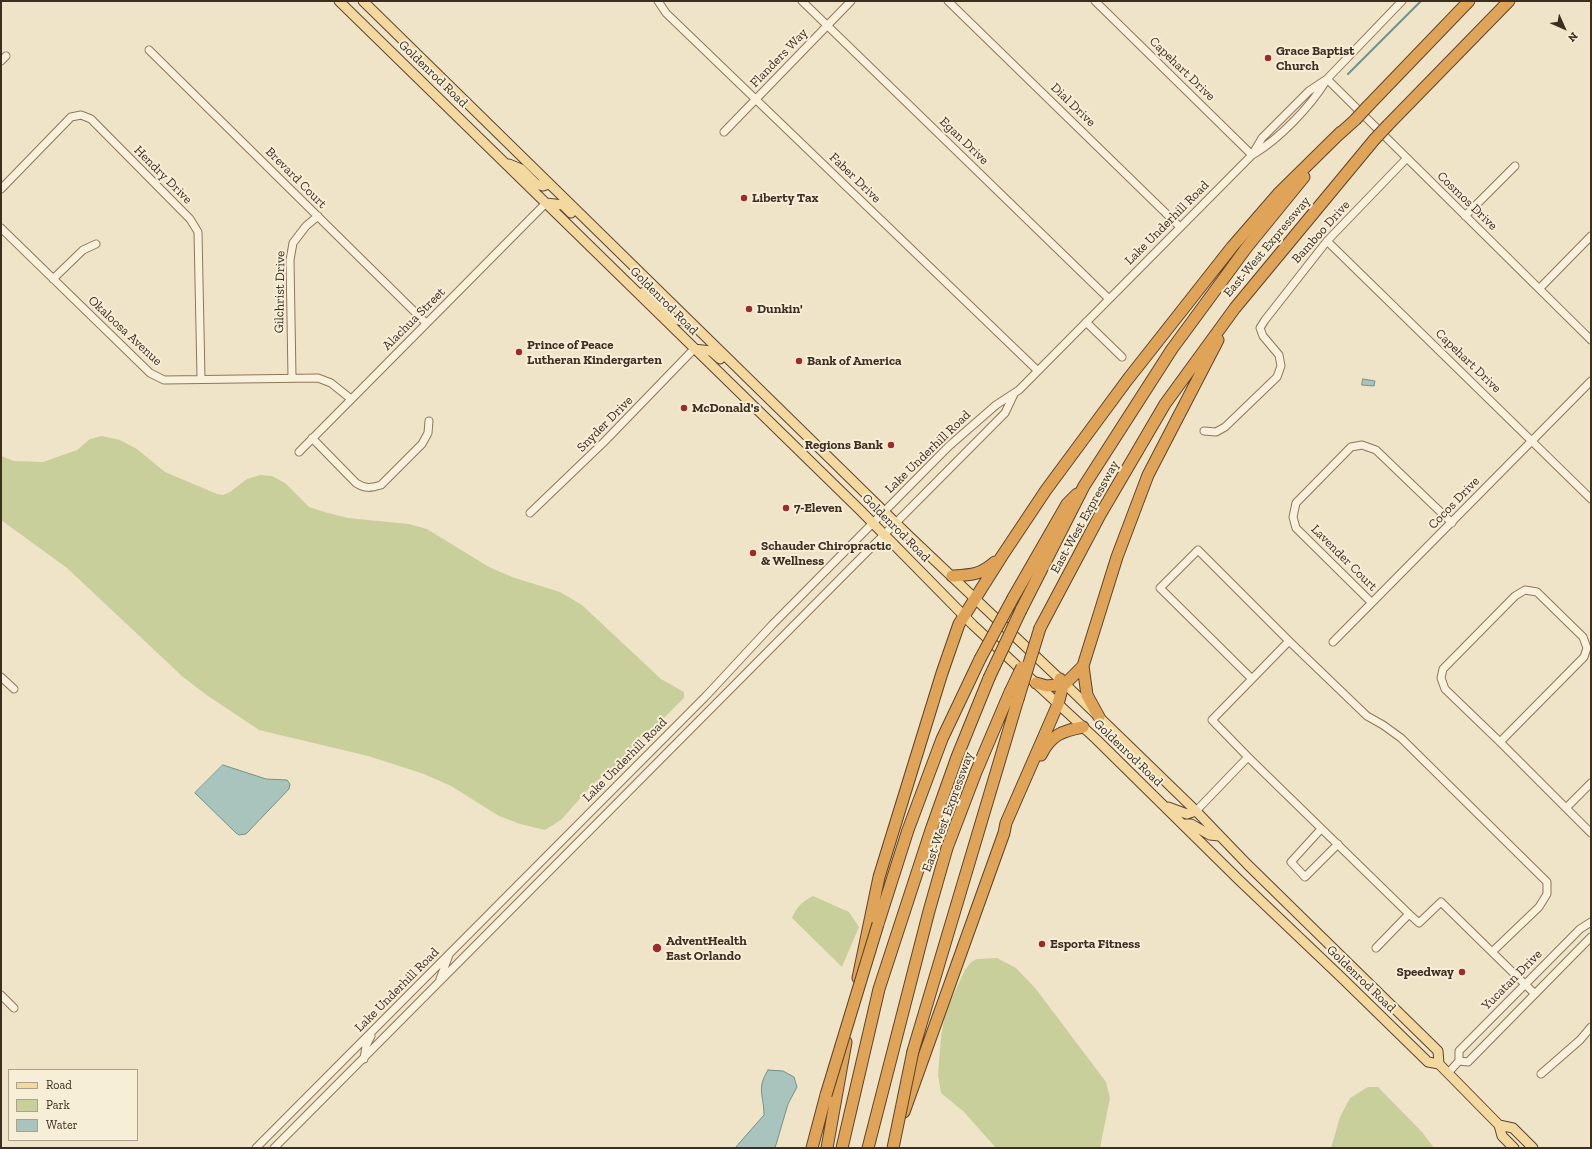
<!DOCTYPE html>
<html>
<head>
<meta charset="utf-8">
<style>
  body { margin:0 }
  #map { position:relative; width:1592px; height:1149px; overflow:hidden; background:#f0e4c8; font-family:"Zilla Slab",serif }
  canvas { display:block }
  .frame { position:absolute; inset:0; border:2px solid #3d2e20; pointer-events:none }
  .legend { position:absolute; left:8px; top:1069px; width:130px; height:72px; box-sizing:border-box; background:#f7eed8; border:1px solid #ada18e; margin:0; padding:5px 7px; list-style:none; font-size:12px; color:#3d2e20 }
  .legend li { display:flex; align-items:center; gap:8px; height:20px }
  .legend b { width:20px; border:1px solid #ada18e }
  .north { position:absolute; left:1544px; top:8px; width:40px; height:40px; -webkit-text-stroke:3px #f7eed8; paint-order:stroke; rotate:135deg; font-size:11px; font-weight:700; line-height:16px; text-align:center; color:#3d2e20 }
  .north::after { content:''; display:block; margin:auto; width:14px; height:18px; background:#3d2e20; clip-path:polygon(50% 0,100% 100%,50% 72%,0 100%) }
</style>
</head>
<body>
<div id="map">
<canvas width="1592" height="1149"></canvas>
<div class="frame"></div>
<ul class="legend">
<li><b style="height:5px;background:#f3d9a0"></b>Road</li>
<li><b style="height:11px;background:#c9cf9b"></b>Park</li>
<li><b style="height:11px;background:#a9c4bc"></b>Water</li>
</ul>
<div class="north">N</div>
</div>
<script>
const ctx = document.querySelector('canvas').getContext('2d');
ctx.lineJoin = 'round';
function paint(path, color) { ctx.fillStyle = color; ctx.fill(path, 'evenodd'); }
function stroke(path, color, width, dash) { ctx.strokeStyle = color; ctx.lineWidth = width; ctx.lineCap = dash ? 'butt' : 'round'; ctx.setLineDash(dash || []); ctx.stroke(path); }
function write(font, color, halo, rows, align = 'center') {
  ctx.font = font + ' "Zilla Slab",serif'; ctx.lineWidth = 4; ctx.setLineDash([]); ctx.textBaseline = 'middle'; ctx.strokeStyle = halo; ctx.fillStyle = color; for (const [text, x, y, turn = 0] of rows) {
    ctx.save(); ctx.translate(x, y); ctx.rotate((+turn || 0) * Math.PI / 180); ctx.textAlign = isNaN(turn) ? turn : align; if (halo) ctx.strokeText(text, 0, 0); ctx.fillText(text, 0, 0); ctx.restore();
  }
}
paint(new Path2D(`
  M102,436l18,4 17,9 28,23 52,22 6,1 7,-3 17,-13 13,-4 12,1 13,7 24,24 19,6 20,5 61,6 18,5 62,38 23,10 48,15 22,13 79,74 23,13v6l-63,63 -29,24 -31,35 -16,10 -25,-6 -21,-8 -48,-30 -27,-12 -56,-18 -109,-26 -51,-34 -25,-19 -116,-109 -66,-48v-64l13,5 29,1 34,-12 13,-11z
  M813,896l36,16 10,15 -17,40 -50,-49c4,-11 11,-17 21,-22z
  M997,958l19,10 20,21 70,93 4,16 -10,50h-104l-32,-36 -23,-19 -3,-18 3,-38 3,-18 6,-17 15,-32 6,-8 6,-3z
  M1368,1087h10l44,45 12,16h-103l9,-31 10,-19z`), '#c9cf9b');
const water = new Path2D(`
  M1363,379l12,2 -1,5 -12,-1z
  M223,765l43,14 21,1 3,4 -1,5 -43,45 -7,1 -3,-2 -41,-40z
  M768,1070l15,1 11,6 3,10 -9,17 -13,44h-40l29,-33c0,-20 -8,-26 4,-45z`);
paint(water, '#a9c4bc');
stroke(water, '#6f938a', 1);
stroke(new Path2D(`
  M1348,74l73,-73`), '#6f938a', 2);
const minor = new Path2D(`
  M658,1l8,12 372,358
  M802,1l307,298
  M948,1l232,226
  M1095,1l157,154
  M149,50l277,273
  M1,61l5,-5
  M1327,79l264,261
  M724,132l127,-131
  M1254,154c26,-16 56,-47 72,-73
  M1,189l70,-72 10,-2 10,4 99,100 8,13 3,146
  M1465,216l50,-50
  M1,228l149,145 14,7 154,-2 13,5 20,16
  M1327,241l264,258
  M53,279l30,-29 13,-6
  M1540,288l51,-52
  M1086,322l36,35
  M292,377l-2,-117 3,-17 13,-17 12,-10
  M1204,431l12,1 9,-5 52,-50 4,-11 -2,-11 -16,-19 -3,-8 5,-8 62,-79 80,-83
  M312,438l44,45c9,6 15,5 25,2l41,-41 6,-11 1,-12
  M299,452l247,-249
  M530,513l74,-71 90,-93
  M1371,602l-75,-74 -3,-11 3,-14 55,-56 11,-2 14,5 76,73
  M1289,641l78,75 16,9 18,13 146,144v12l-8,13 -47,45 43,42
  M1333,642l258,-261
  M1,677l13,12
  M1500,742l84,-85 3,-9 -4,-11 -46,-45 -12,-2 -10,6 -72,73 -2,9 4,11 55,53 91,91
  M1248,757l161,157
  M1566,808l25,-25
  M1196,811l52,-54 -36,-37 77,-79 -91,-91 -38,38 92,91
  M1321,829l-30,33 14,15 33,-33
  M1376,948l33,-34 10,9 22,-21 51,50
  M440,979l9,-24
  M1,995l13,13
  M364,1059l2,-13 5,-10
  M1459,1061l9,1 123,-125
  M1448,1073l11,-12v-10l121,-122 11,-7
  M1541,1074l39,-34 11,-13
  M256,1148l450,-452 66,-71 177,-179 47,-41 23,-15 233,-235 10,-17 47,-47 18,-12 75,-78
  M274,1148l731,-735 9,-19`);
const major = new Path2D(`
  M339,1l521,509 113,115 124,115 141,139 105,100 85,83 11,2 60,61 3,11 12,12
  M363,1l545,534 157,149 131,127 51,53 191,187 1,13
  M509,164l12,5 15,15 7,2 6,-2
  M546,203l17,2 8,8
  M644,292h2l27,27 17,3
  M694,349l17,2 9,8
  M1168,807l19,7 9,-3
  M1183,824h8l19,11 9,1
  M1499,1125l14,3 20,20`);
const highway = new Path2D(`
  M1368,106l101,-105
  M1388,125l121,-124
  M1336,137l19,-17
  M952,576c20,-1 28,-1 43,-14
  M1013,598l54,-94 10,-10
  M1021,610l63,-124 88,-137 75,-102 57,-70
  M1040,628l60,-113 65,-111 70,-96 139,-168
  M1083,666l4,29 12,22
  M1036,683l11,3 18,-2 18,-18 34,-109 31,-82 70,-135
  M1041,755c10,-20 21,-24 42,-28
  M878,924l30,-94 34,-91 38,-80
  M858,978l21,-101 63,-204 17,-49 43,-68 44,-66 82,-111 104,-132 46,-53 63,-62
  M913,1051l105,-352
  M904,1112l100,-279 2,-10 52,-119 4,-15 -2,-10
  M812,1148l14,-53
  M827,1148l19,-106
  M842,1148l37,-159 52,-159 26,-73 32,-79
  M868,1148l61,-237 18,-63 29,-76 34,-80`);
stroke(minor, '#8d765c', 9);
stroke(major, '#5b4430', 11);
stroke(highway, '#5b4430', 13);
stroke(minor, '#faf1dc', 7);
stroke(major, '#f3d9a0', 9);
stroke(highway, '#e0a458', 11);
const highwayBridge = new Path2D(`
  M1355,120l13,-14
  M1374,140l14,-15
  M980,659l33,-61
  M989,678l32,-68
  M1010,692l12,-25
  M1018,699l22,-71
  M826,1095l52,-171
  M893,1148l20,-97`);
stroke(highwayBridge, '#5b4430', 13, []);
stroke(highwayBridge, '#e0a458', 11);
for (const [x, y, r, color] of [
  [1268,58,4,"#9e2a2b"],
  [744,198,4,"#9e2a2b"],
  [749,309,4,"#9e2a2b"],
  [519,352,4,"#9e2a2b"],
  [799,361,4,"#9e2a2b"],
  [684,408,4,"#9e2a2b"],
  [891,445,4,"#9e2a2b"],
  [786,508,4,"#9e2a2b"],
  [753,553,4,"#9e2a2b"],
  [1042,944,4,"#9e2a2b"],
  [657,948,5,"#9e2a2b"],
  [1462,972,4,"#9e2a2b"]
]) { const dot = new Path2D(); dot.arc(x, y, r, 0, 2 * Math.PI); ctx.fillStyle = color; ctx.fill(dot); stroke(dot, '#f7eed8', 1.5); }
write('bold 13px', '#3d2e20', '#f7eed8', [
  ["Grace Baptist",1276,51],
  ["Church",1276,66],
  ["Liberty Tax",752,198],
  ["Dunkin'",757,309],
  ["Prince of Peace",527,345],
  ["Lutheran Kindergarten",527,360],
  ["Bank of America",807,361],
  ["McDonald's",692,408],
  ["Regions Bank",883,445,"right"],
  ["7-Eleven",794,508],
  ["Schauder Chiropractic",761,546],
  ["& Wellness",761,561],
  ["AdventHealth",666,941],
  ["East Orlando",666,956],
  ["Esporta Fitness",1050,944],
  ["Speedway",1454,972,"right"]
], 'left');
write('13px', '#3d2e20', '#f7eed8', [
  ["Flanders Way",779,58,-46],
  ["Capehart Drive",1182,69,44],
  ["Goldenrod Road",433,74,44],
  ["Dial Drive",1073,105,44],
  ["Egan Drive",964,141,44],
  ["Hendry Drive",163,175,45],
  ["Brevard Court",296,178,45],
  ["Faber Drive",855,178,44],
  ["Cosmos Drive",1467,201,44],
  ["Lake Underhill Road",1167,223,-45],
  ["Bamboo Drive",1321,232,-48],
  ["East-West Expressway",1267,247,-50],
  ["Gilchrist Drive",280,292,-89],
  ["Goldenrod Road",664,301,45],
  ["Alachua Street",414,319,-45],
  ["Okaloosa Avenue",125,331,43],
  ["Capehart Drive",1468,361,44],
  ["Snyder Drive",605,424,-45],
  ["Lake Underhill Road",928,452,-44],
  ["Cocos Drive",1454,503,-46],
  ["East-West Expressway",1085,517,-61],
  ["Goldenrod Road",896,528,45],
  ["Lavender Court",1344,558,45],
  ["Goldenrod Road",1128,753,44],
  ["Lake Underhill Road",625,760,-45],
  ["East-West Expressway",948,812,-70],
  ["Goldenrod Road",1361,979,44],
  ["Yucatan Drive",1512,980,-45],
  ["Lake Underhill Road",397,990,-45]
]);
</script>
</body>
</html>
